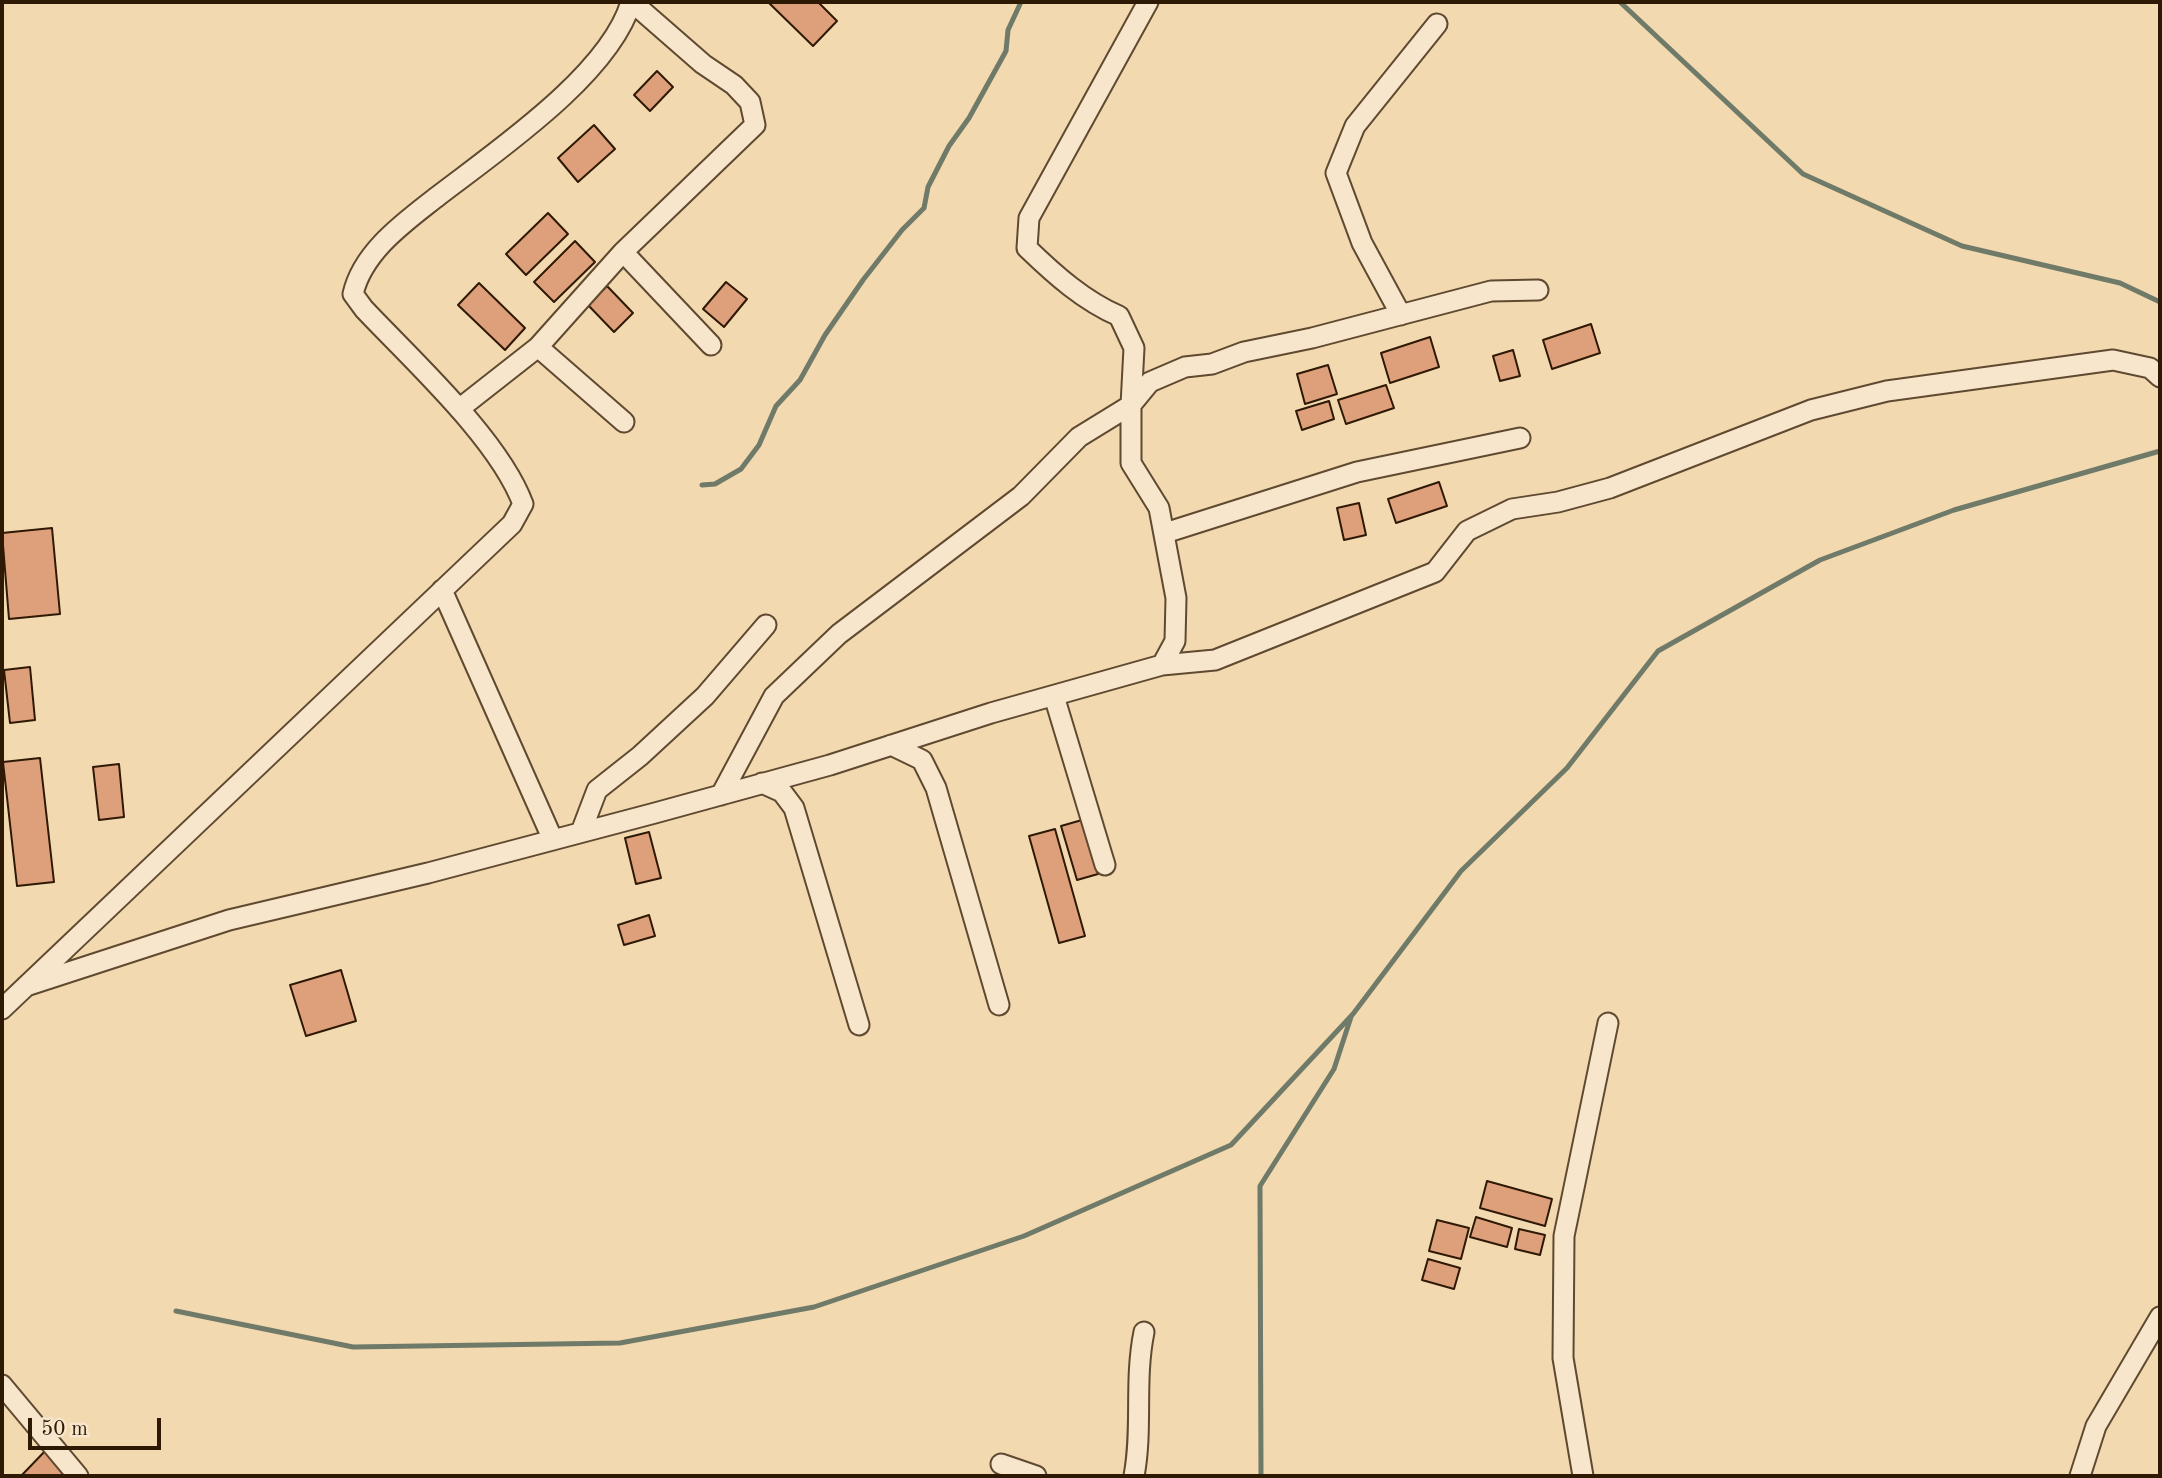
<!DOCTYPE html>
<html>
<head>
<meta charset="utf-8">
<style>
  body { margin:0 }
  #map { position:relative; width:2162px; height:1478px; overflow:hidden; background:#f2d9af; font-family:"Old Standard TT",serif }
  canvas { display:block }
  .frame { position:absolute; inset:0; border:4px solid #2e1905; pointer-events:none }
  .scale { position:absolute; left:28px; top:1418px; width:133px; height:32px; box-sizing:border-box; border:4px solid #2e1905; border-top:0; padding-left:9px; font-size:21px; line-height:24px; white-space:nowrap; color:#2e1905; -webkit-text-stroke:5px #f7e6cb; paint-order:stroke }
</style>
</head>
<body>
<div id="map">
<canvas width="2162" height="1478"></canvas>
<div class="frame"></div>
<div class="scale">50 m</div>
</div>
<script>
const ctx = document.querySelector('canvas').getContext('2d');
ctx.lineJoin = 'round';
function stroke(path, color, width, dash) { ctx.strokeStyle = color; ctx.lineWidth = width; ctx.lineCap = dash ? 'butt' : 'round'; ctx.setLineDash(dash || []); ctx.stroke(path); }
function paint(path, color) { ctx.fillStyle = color; ctx.fill(path, 'evenodd'); }
stroke(new Path2D(`
  M1620,2l183,172 159,72 158,37 40,19
  M702,485l13,-1 26,-15 18,-24 17,-39 24,-26 25,-45 38,-55 39,-50 22,-22 4,-21 21,-41 20,-28 37,-67 2,-21 13,-28
  M176,1311l177,36 267,-4 194,-36 210,-71 207,-91 122,-131 108,-143 106,-103 91,-117 162,-91 134,-50 206,-59
  M1261,1476l-1,-290 74,-117 17,-52`), '#6f7a69', 5);
const building = new Path2D(`
  M768,2h50l19,19 -24,25z
  M657,71l16,16 -23,24 -16,-16z
  M594,125l21,24 -37,33 -20,-24z
  M548,213l20,21 -42,41 -20,-21z
  M575,241l20,21 -41,40 -20,-20z
  M726,282l21,17 -23,28 -21,-18z
  M479,283l46,45 -20,22 -47,-45z
  M607,286l26,27 -19,19 -26,-27z
  M1591,324l9,29 -48,16 -9,-29z
  M1430,337l9,30 -49,16 -9,-30z
  M1513,350l7,26 -20,5 -7,-25z
  M1328,365l9,29 -32,10 -8,-30z
  M1386,385l8,23 -48,16 -8,-24z
  M1329,401l5,18 -32,11 -6,-19z
  M1439,482l8,24 -51,17 -8,-24z
  M1359,503l7,32 -22,5 -7,-32z
  M52,528l8,86 -51,5 -7,-86z
  M30,667l5,53 -25,3 -6,-53z
  M40,758l14,124 -37,4 -14,-124z
  M119,764l5,53 -25,3 -6,-53z
  M1082,820l16,54 -21,6 -16,-54z
  M1055,829l30,107 -26,7 -30,-107z
  M649,832l12,46 -25,6 -11,-46z
  M649,915l6,21 -31,9 -6,-20z
  M341,970l15,51 -50,15 -16,-51z
  M1487,1181l65,18 -7,27 -65,-18z
  M1476,1217l36,11 -5,19 -37,-10z
  M1437,1220l32,8 -8,31 -32,-8z
  M1519,1229l26,6 -5,20 -25,-6z
  M1428,1259l32,9 -6,21 -32,-9z
  M47,1449l28,27h-54z`);
paint(building, '#de9f7b');
stroke(building, '#2e1905', 2);
const minor = new Path2D(`
  M623,252l88,93
  M1401,315l-39,-72 -26,-70 19,-47 82,-102
  M538,347l86,75
  M459,409l79,-62 85,-95 132,-127 -5,-23 -16,-17 -31,-21 -71,-62
  M1165,533l192,-61 163,-34
  M442,590l111,250
  M1162,665l13,-24 1,-43 -17,-90 -28,-45v-58l19,-23 35,-15 27,-3 32,-12 68,-14 179,-47 47,-1
  M1054,696l51,169
  M891,745l31,15 14,28 63,217
  M762,783l20,9 12,16 65,217
  M721,795l53,-99 65,-62 182,-138 58,-59 52,-32 3,-57 -15,-32c-35,-15 -64,-41 -92,-68l2,-30 119,-216
  M581,832l16,-42 43,-34 65,-60 61,-71
  M26,986l203,-66 199,-47 227,-60 175,-48 161,-52 171,-48 53,-5 220,-88 32,-41 45,-22 46,-7 52,-14 201,-78 76,-19 226,-31 37,8 10,9
  M2,1009l510,-485 11,-20c-24,-65 -111,-144 -159,-195l-11,-15c10,-43 52,-72 85,-98 60,-46 172,-122 193,-194
  M2,1385l76,91
  M1001,1464l35,12
  M1134,1476c9,-48 0,-95 10,-144
  M1583,1476l-20,-118 1,-122 44,-213
  M2080,1476l16,-50 64,-109`);
stroke(minor, '#5f4930', 23);
stroke(minor, '#f7e6cb', 19);
</script>
</body>
</html>
